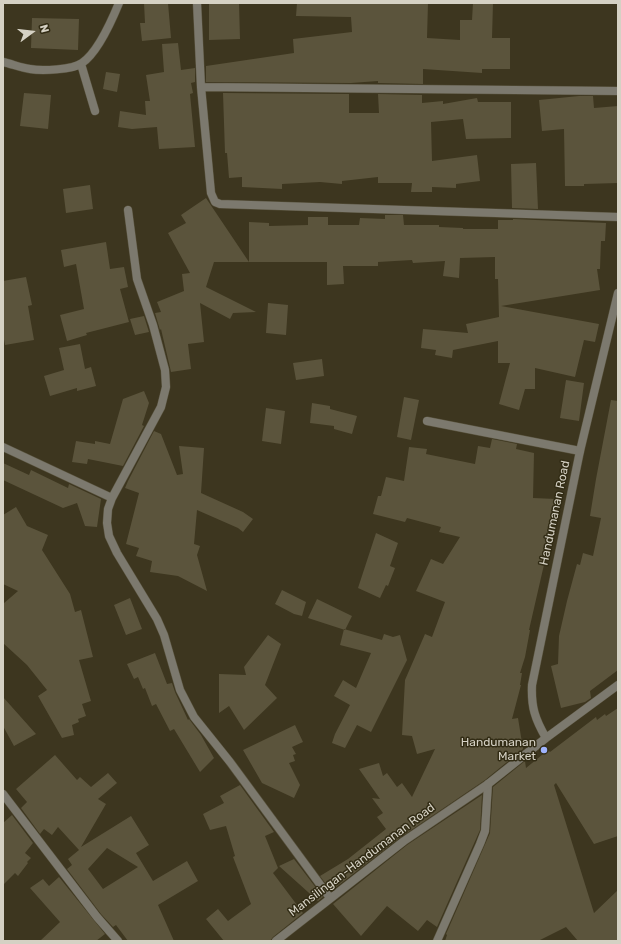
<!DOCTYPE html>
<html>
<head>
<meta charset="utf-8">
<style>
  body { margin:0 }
  #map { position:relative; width:621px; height:944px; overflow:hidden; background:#3d361f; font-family:Rubik,sans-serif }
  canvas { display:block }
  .frame { position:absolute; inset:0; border:4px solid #d5d1c4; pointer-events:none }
  .north { position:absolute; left:12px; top:12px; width:40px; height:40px; -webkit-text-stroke:3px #322c15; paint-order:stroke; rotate:75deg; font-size:11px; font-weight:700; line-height:16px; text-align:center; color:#d5d1c4 }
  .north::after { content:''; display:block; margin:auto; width:14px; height:18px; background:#d5d1c4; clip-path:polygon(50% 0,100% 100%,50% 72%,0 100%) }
</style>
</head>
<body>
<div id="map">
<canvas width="621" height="944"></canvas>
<div class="frame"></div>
<div class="north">N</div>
</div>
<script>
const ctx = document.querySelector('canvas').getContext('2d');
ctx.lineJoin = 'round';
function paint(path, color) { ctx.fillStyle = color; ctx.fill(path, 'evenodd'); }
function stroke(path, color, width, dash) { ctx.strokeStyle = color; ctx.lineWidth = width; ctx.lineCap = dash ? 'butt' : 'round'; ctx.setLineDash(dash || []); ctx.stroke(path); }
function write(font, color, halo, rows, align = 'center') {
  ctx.font = font + ' Rubik,sans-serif'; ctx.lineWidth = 3; ctx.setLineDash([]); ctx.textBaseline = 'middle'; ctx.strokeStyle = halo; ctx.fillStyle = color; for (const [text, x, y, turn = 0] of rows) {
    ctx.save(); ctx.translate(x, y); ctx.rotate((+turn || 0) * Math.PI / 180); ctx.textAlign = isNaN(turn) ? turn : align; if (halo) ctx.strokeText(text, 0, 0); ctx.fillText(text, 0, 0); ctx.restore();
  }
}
paint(new Path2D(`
  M144,3h24l3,35 -29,3 -2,-18h5z
  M209,3h30l1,36 -31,1z
  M297,3h131l-1,35 33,2v-20h12l1,-17h20l-1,35h18v31h-28v4l-59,-4v15l-45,-1v-2l-27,2 -145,-1v-16l88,-13 -1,-14 59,-7 -1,-15 -55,-1z
  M32,18l47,1 -1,31 -47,-2z
  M178,43l3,27 14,-2v14l-4,1 2,10 -3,1 5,53 -36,2 -2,-22 -25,2 -14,-2 2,-16 26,4 -1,-14h5l-4,-26 18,-3 -2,-28z
  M106,72l14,2 -3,18 -14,-3z
  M24,93l27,2 -3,34 -28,-3z
  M223,93l126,1v19h30l-1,-19 44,1v8l21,-2v3l34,-6 1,4h33v36l-45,1 -3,-20 -32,3 1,39 45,-6 3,26 -24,3v4l-24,-1v5h-21l1,-9h-34v-6l-36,4v3l-22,-2 -38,2v5l-40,-2v-10l-13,1 -2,-25h-2z
  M579,96h14l1,12 24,-2v77l-34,1v2h-19l-1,-57 -22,2 -3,-31z
  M536,163l2,46 -26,-1 -1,-44z
  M90,185l3,24 -27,4 -3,-24z
  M206,198l43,64v-40l20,1v3l39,-1v-8h20v8h31l1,-7 25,1v-4h18l1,10h35v2l24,1v1h35v-9h15v-1l93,4 -1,18h-4l-1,28h-3l3,21 -99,16 98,18 -4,18 -11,-2 -9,37 -40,-9v21h-10l-6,21 -20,-6 11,-41h-12v-22l-45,9 -1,8 -17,-3 1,-5 -15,-2 2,-19 45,4 -2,-9 33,-7 -1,-38h-3v-22l-35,1 -1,20 -16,-2 2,-15 -32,2 -1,-3 -34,2v4h-35l1,18 -17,1v-23h-113l-8,25 50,25 -23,1 -3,6 -30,-16 4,39 -16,2 3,25 -20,3 -10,-43 -1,1 -5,-17 6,-1 -4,-10 27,-11 -2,-17 8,-1 -22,-40 18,-10 -5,-8z
  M106,242l4,27 14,-2 4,20 -8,2 9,33 -43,11 1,2 -20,6 -7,-26 24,-6 -8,-45 -12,3 -3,-17z
  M26,277l6,28 -4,1 6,34 -29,5 -2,-11v-53z
  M268,303l20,2 -2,30 -20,-2z
  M144,316l5,16 -14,3 -5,-16z
  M80,344l5,25 6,-2 5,19 -19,5v-3l-27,8 -6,-20 20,-6 -5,-22z
  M322,359l2,17 -28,4 -3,-17z
  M566,380l18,3 -5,38 -19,-3z
  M144,391l5,12 -7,22 2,1 -21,40 -35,-7 -1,5 -15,-2 4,-21 19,3v-3l15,3 13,-45z
  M404,397l15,3 -8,40 -14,-3z
  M611,400l7,1v269l-28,21 1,7 -6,4 -24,6 -10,-42 7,-2 1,-28 8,-35 10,-37 3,1 3,-12 10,3 8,-38 -11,-2 6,-37z
  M312,403l18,3v3l27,7 -5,18 -18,-5v-3l-24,-3z
  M266,408l19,3 -4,33 -19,-3z
  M154,431l7,3 16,41 6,-1 -4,-28 25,2 -3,45 42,19 10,7 -10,13 -5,-4 -41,-18 -3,34 6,2 -3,9 10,36 -29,-15 -28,-4 2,-11 -16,-5 3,-8 -13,-4 13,-51 -14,-5 3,-7z
  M492,439l25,5 -1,5 18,4 -1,45 23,1 -2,8 3,1 -28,122h1l-5,27 -5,16h2l-2,12h1l-9,34 6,-1 5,31 -38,31 -84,57 -70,54 -11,-15 28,-17 38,-30 -9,-12 6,-4 -11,-15 8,1 -21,-30 20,-6 4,13 4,-3 10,14 5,-4 10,14 23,-48 -18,5 -5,-18 -10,-1 3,-55 20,-46 7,3 13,-35 -29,-11 15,-32 12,5 17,-27 -21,-5 2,-5 -34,-9 -2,4 -32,-8 5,-18h3l5,-19 18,4 5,-34 18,2 -1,5 49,10 3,-18 12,2z
  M3,463l26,12 2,-5 37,18 1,-4 32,15 -4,28 -12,-1 -8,-23 -14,5 -60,-28z
  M16,507l11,19 21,9 -6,15 28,44 5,18 6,-2 12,47 -14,3 12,41 -9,3 4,12 -8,3 1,3 -7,3 2,10 -12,3 -24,-42 9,-6 -20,-25 -24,-22v-39l15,-13 -15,-7v-69z
  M376,533l22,10 -8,23 5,2 -7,18 -2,-1 -6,13 -22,-10z
  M282,590l24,12 -4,14 -8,-2 -19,-10z
  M130,598l12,31 -16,6 -12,-30z
  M317,599l35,17 -7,14 -37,-12z
  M344,629l38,11 2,-6 9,3 7,-2 7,25 -36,72 -14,-7 -12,23 -13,-5 3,-9 15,-29 -16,-9 9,-16 13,8 15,-35 -31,-8z
  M268,635l13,9 -16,41 12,13 -33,32 -15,-24 -10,7v-39l27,1 -2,-8z
  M155,653l12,31 5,-1 3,9 13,28 1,-1 12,16 13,23 -14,14 -26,-43 -4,2 -14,-27 -4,2 -7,-18 -2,1 -5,-12 -4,2 -7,-15z
  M3,697l33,37 -22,12 -11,-20z
  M618,708v128l-24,8 -38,-61 -2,2 40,128 24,-23v51h-40l-12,-14 -28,14h-93l2,-6 -1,-1 44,-101 3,-46 32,-26 1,7 22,-18 2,2 46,-35 1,3 8,-6 1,2z
  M295,725l8,17 -11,5 4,7 -3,1 2,6 -6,2 11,22 -6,13 -32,-15 -19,-33z
  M55,755l22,25 3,-3 11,10 17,-14 9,10 -19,16 8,5 -25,43 50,-31 18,29 -13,8 17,28 34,-20 11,20 -40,24 16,36h-46l-12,-16 -3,2 -12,-13 -34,-45 5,-4 -4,-6 11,-9 -21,-23 -6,8 -8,-6 -4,5 -19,-26 6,-6 -11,-13zM107,848l31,19 -35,22 -15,-20z
  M240,785l34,47 -9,4 13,32 -5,5 30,40 -30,24 -3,4h-46l-18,-22 12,-10 10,12 23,-17 -18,-47 2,-1 -9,-30 -16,4 -7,-16 21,-11 -4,-7z
  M482,795l-2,35 -43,97 -10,-7 -9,11 -31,-25 -26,30 -28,-32 74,-59z
  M12,815l21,28 -8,10 6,5 -4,4 1,1 -10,13 -3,-3 -12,12v-62z
  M294,859l29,38 -5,4 -39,-35z
  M59,877l46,57 -9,7h-56l20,-19 -30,-34 13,-9 6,7z`), '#5b543c');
const minor = new Path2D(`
  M197,3l4,84 10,106 4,9 5,2 398,13
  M3,62c9,2 18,6 27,7 11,2 43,1 52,-6 15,-10 30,-43 37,-60
  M81,64l14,47
  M201,87l417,4
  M427,421l153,30
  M3,447l109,51 49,-91 5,-20 -1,-17 -12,-45 -16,-46 -9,-69
  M112,498l-4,11 -1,14 2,13 8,17 40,66 7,16 16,55 14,27 36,45 100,136
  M3,794l94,123 21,24
  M437,941l43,-97 5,-13 3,-47`);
const tertiary = new Path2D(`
  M546,738c-11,-19 -15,-31 -14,-53l48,-234 38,-158
  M276,941l128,-100 84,-57 58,-46 72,-53`);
stroke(minor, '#58523d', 9);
stroke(tertiary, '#58523d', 9);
stroke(minor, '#7c796e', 8);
stroke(tertiary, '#7c796e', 8);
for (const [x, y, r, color] of [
  [544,750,4,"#9fb3fd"]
]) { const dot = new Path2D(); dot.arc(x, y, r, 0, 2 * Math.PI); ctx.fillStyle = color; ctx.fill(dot); stroke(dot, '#322c15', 1.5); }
write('12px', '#d5d1c4', '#322c15', [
  ["Handumanan Road",555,513,-78],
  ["Mansilingan-Handumanan Road",362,860,-37]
]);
write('12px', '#d5d1c4', '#322c15', [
  ["Handumanan",536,743],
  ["Market",536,757]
], 'right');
</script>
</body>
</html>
